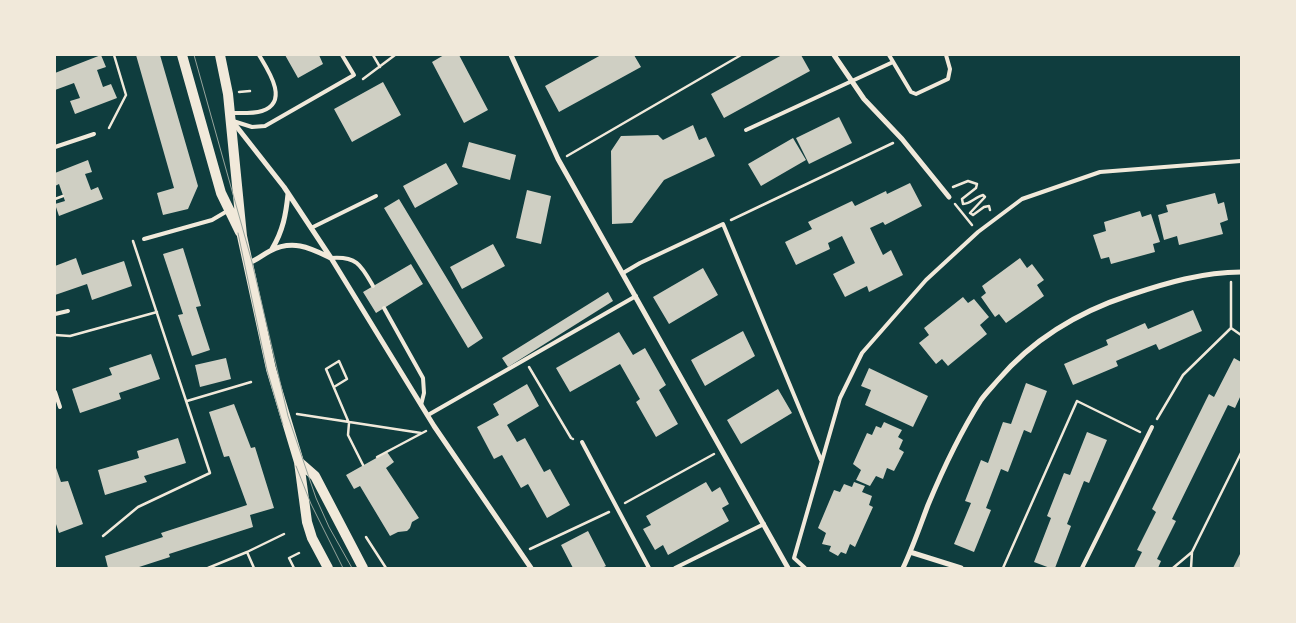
<!DOCTYPE html>
<html>
<head>
<meta charset="utf-8">
<style>
  body { margin:0 }
  #map { position:relative; width:1296px; height:623px; overflow:hidden; background:#0f3d3e; font-family:Lato,sans-serif }
  canvas { display:block }
  .frame { position:absolute; inset:0; border:56px solid #f1e9da; pointer-events:none }
</style>
</head>
<body>
<div id="map">
<canvas width="1296" height="623"></canvas>
<div class="frame"></div>
</div>
<script>
const ctx = document.querySelector('canvas').getContext('2d');
ctx.lineJoin = 'round';
function paint(path, color) { ctx.fillStyle = color; ctx.fill(path, 'evenodd'); }
function stroke(path, color, width, dash) { ctx.strokeStyle = color; ctx.lineWidth = width; ctx.lineCap = dash ? 'butt' : 'round'; ctx.setLineDash(dash || []); ctx.stroke(path); }
paint(new Path2D(`
  M101,55l5,12 -9,3 6,17 8,-3 6,14 -42,16 -5,-13 10,-3 -6,-15 -19,7v-17z
  M136,55h24l38,131 -10,23 -25,6 -6,-22 17,-5z
  M285,55h34l4,9 -25,14z
  M444,55h15l29,55 -24,13 -32,-61z
  M601,55h33l7,12 -82,45 -14,-26z
  M782,55h19l9,16 -86,47 -13,-24z
  M383,82l18,33 -49,27 -18,-33z
  M839,117l13,26 -43,21 -13,-26z
  M693,125l6,15 7,-3 9,19 -51,24 -32,43 -20,1 -1,-73 10,-15 37,-1 5,5z
  M793,138l13,22 -45,26 -13,-22z
  M469,142l47,13 -6,25 -48,-13z
  M88,160l4,12 -7,2 6,16 7,-3 5,12 -44,17 -4,-12 10,-3 -6,-17 -4,2v-13z
  M446,163l12,21 -43,24 -12,-22z
  M910,183l12,23 -37,19 -2,-3 -13,6 13,27 8,-5 12,25 -34,17 -2,-6 -22,11 -12,-23 22,-11 -13,-27 -14,7 2,6 -34,16 -11,-23 27,-13 -4,-7 44,-21 3,5 31,-15 1,3z
  M527,190l24,6 -10,48 -25,-6z
  M1215,193l3,11 6,-2 4,18 -8,3 3,11 -44,11 -2,-9 -13,4 -6,-25 10,-3 -2,-7z
  M399,199l84,139 -15,10 -84,-140z
  M1140,211l2,6 9,-3 9,28 -7,2 2,8 -44,12 -2,-7 -8,2 -8,-24 13,-4 -2,-9z
  M493,244l12,22 -43,23 -12,-22z
  M183,248l18,58 -5,1 14,43 -18,6 -14,-41 5,-1 -20,-60z
  M76,258l6,17 42,-14 8,25 -40,14 -5,-16 -32,11v-29z
  M1020,258l7,10 5,-4 12,16 -7,5 7,11 -38,27 -7,-9 -4,3 -14,-20 5,-4 -4,-7z
  M411,264l12,20 -47,29 -13,-21z
  M703,268l15,27 -49,29 -16,-27z
  M608,292l5,9 -105,66 -6,-9z
  M963,297l5,6 6,-4 15,18 -9,8 7,9 -39,32 -6,-7 -6,5 -17,-21 10,-8 -5,-7z
  M1193,310l9,21 -43,19 -3,-6 -40,17 2,5 -45,19 -9,-21 44,-19 -2,-5 39,-17 3,6z
  M743,331l12,25 -50,30 -14,-26z
  M619,332l14,23 12,-7 21,37 -7,5 19,34 -22,13 -20,-35 4,-3 -20,-35 -50,28 -14,-24z
  M151,354l9,25 -41,14 2,6 -41,14 -8,-24 40,-14 -3,-7z
  M226,358l5,21 -31,8 -5,-22z
  M1234,358l7,4v33l-6,13 -7,-3 -56,114 4,2 -19,38 4,2 -3,7h-24l8,-16 -5,-2 19,-38 -4,-3 57,-115 5,3z
  M869,368l59,28 -15,31 -48,-22 6,-15 -10,-4z
  M1026,383l21,8 -16,42 -7,-3 -16,42 -7,-3 -15,39 5,2 -17,42 -20,-8 17,-41 -6,-2 16,-41 7,3 15,-41 8,2z
  M527,384l12,22 -32,19 10,17 8,-4 19,34 6,-3 20,36 -23,13 -19,-34 -7,4 -19,-33 -8,4 -17,-32 22,-12 -6,-11z
  M778,389l14,24 -51,31 -14,-24z
  M234,404l17,44 4,-1 19,61 -24,7 3,12 -84,27 1,3 -34,11h-28l-3,-12 58,-19 -2,-4 86,-28 -18,-49 -5,1 -15,-45z
  M884,422l18,8 -4,7 5,3 -4,9 5,3 -10,19 -7,-3 -4,11 -7,-3 -6,10 -14,-6 5,-10 -8,-6 14,-31 5,2 4,-9 5,2z
  M1087,432l20,8 -18,43 -5,-2 -17,43 4,2 -16,42h-5l-16,-6 17,-44 -4,-2 17,-43 6,2z
  M178,438l8,25 -42,13 3,6 -42,13 -7,-25 41,-12 -2,-7z
  M387,452l7,10 -8,6 33,50 -7,4 -2,6 -3,3 -9,1 -8,4 -30,-50 -6,3 -8,-14z
  M55,465l6,17 7,-1 15,43 -24,9 -4,-12z
  M706,482l6,10 8,-5 9,17 -7,4 7,13 -61,34 -5,-10 -8,5 -12,-21 8,-4 -5,-9z
  M854,482l11,4 -3,6 10,4 -3,9 4,2 -18,40 -5,-3 -4,10 -5,-2 -3,4 -9,-5 2,-5 -9,-2 4,-11 -8,-5 16,-38 6,2 4,-8 8,3z
  M588,531l18,35 -4,2h-29l-12,-23z
  M1241,552v16h-8z`), '#cfcfc3');
stroke(new Path2D(`
  M373,55l7,12
  M363,79l32,-24
  M239,92l11,-1
  M109,128l17,-33 -12,-40
  M567,156l174,-101
  M953,187l15,-6 9,3 -1,4 -14,11 1,5c8,0 12,-7 20,-9l2,2 -15,16 3,2 11,-8 5,-1 1,4
  M55,199l8,-3
  M955,204l17,21
  M731,220l162,-77
  M1231,328v-46
  M55,335l15,1 87,-24
  M529,367l42,71 2,1
  M334,387l13,-8 -8,-18 -13,8 23,54 -1,12 15,30
  M187,401l64,-19
  M297,414l124,19
  M1157,419l26,-44 48,-47 10,7
  M377,457l49,-26
  M625,503l89,-49
  M103,536l35,-29 72,-34 -77,-232
  M366,537l20,31
  M530,549l79,-37
  M247,552l37,-18
  M208,568l39,-16 7,16
  M294,568l-5,-10 10,-5
  M1003,568l74,-167 63,31
  M1173,568l19,-16 49,-99
  M1191,568l1,-16`), '#f1e9da', 2.5);
stroke(new Path2D(`
  M889,55l22,37 5,2 32,-15 2,-10 -4,-14
  M230,113c10,0 22,1 32,-2 28,-9 6,-41 -3,-56
  M233,121l19,6 13,-1 89,-51 -12,-20
  M746,130l147,-68
  M55,147l39,-13
  M311,228l65,-32
  M144,239l68,-19 17,-10
  M331,258c26,-2 30,7 42,28
  M623,273l17,-10 83,-39 98,236
  M384,308l39,70 1,15 -3,12
  M55,314l13,-3
  M55,392l5,15
  M428,415l208,-119
  M582,442l67,126
  M675,568l89,-44
  M805,568l-11,-10 46,-160 22,-45 64,-73 52,-48 44,-33 78,-27 141,-11
  M1082,568l70,-141`), '#f1e9da', 4);
stroke(new Path2D(`
  M511,55l47,104 230,409
  M834,55l30,44 38,40 47,58
  M233,122l51,65 47,71 103,168 97,142
  M272,249c11,-18 14,-35 16,-55
  M248,263c8,-2 14,-8 22,-12 23,-12 40,-3 61,7
  M910,552l51,16
  M903,568c10,-21 17,-42 25,-63 15,-36 32,-72 53,-105 5,-7 12,-14 17,-20 36,-42 80,-68 132,-85 36,-12 73,-23 111,-23`), '#f1e9da', 5);
stroke(new Path2D(`
  M182,55l39,138 19,39
  M220,55l8,39 14,142 29,133 28,93 8,60 5,16 16,30
  M299,462l16,14 48,92`), '#f1e9da', 10);
stroke(new Path2D(`
  M194,55l58,207 36,154 28,82 13,29 23,41
  M238,233l29,137 16,55
  M296,466l15,38 32,64`), '#97a49c', 1);
</script>
</body>
</html>
